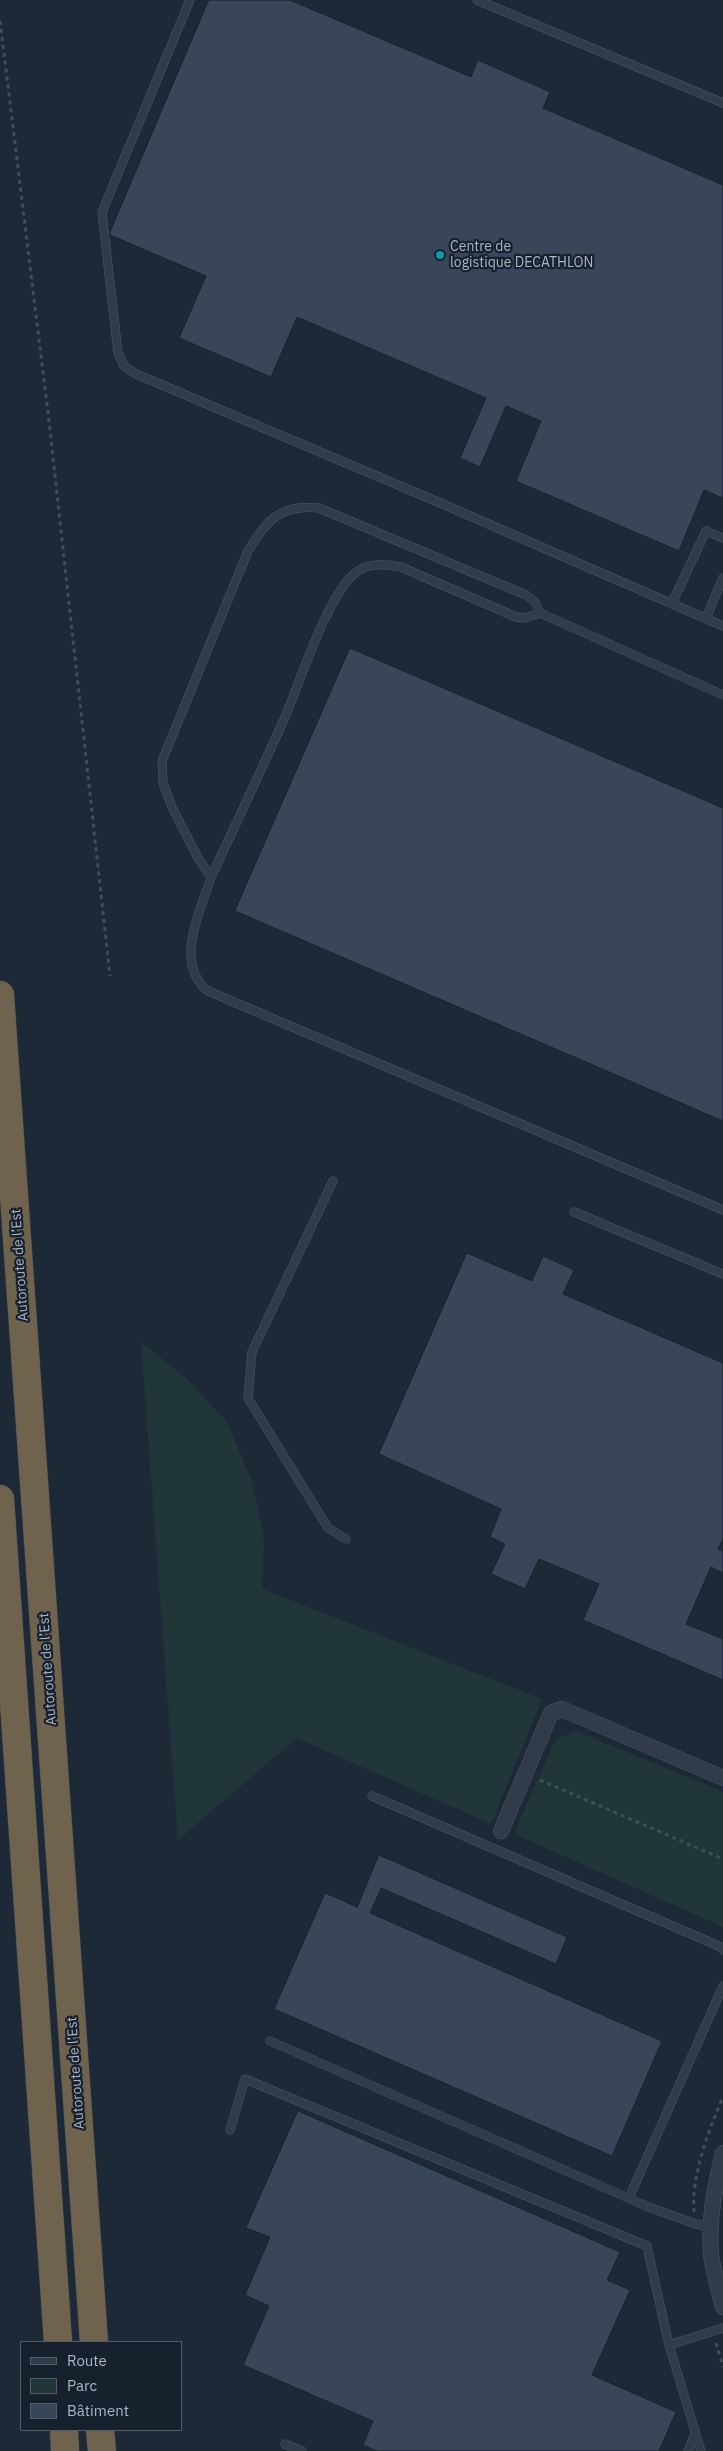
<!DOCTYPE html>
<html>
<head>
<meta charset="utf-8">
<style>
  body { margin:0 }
  #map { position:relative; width:723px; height:2451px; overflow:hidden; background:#1e2938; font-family:"IBM Plex Sans",sans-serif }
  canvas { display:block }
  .legend { position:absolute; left:20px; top:2341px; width:162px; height:90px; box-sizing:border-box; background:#17202d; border:1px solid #525c6a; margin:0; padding:6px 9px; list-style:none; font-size:15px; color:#abb5c6 }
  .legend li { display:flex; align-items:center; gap:10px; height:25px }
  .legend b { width:25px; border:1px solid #525c6a }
</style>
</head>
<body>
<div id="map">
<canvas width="723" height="2451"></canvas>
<ul class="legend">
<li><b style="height:6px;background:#313b49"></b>Route</li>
<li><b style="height:14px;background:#203639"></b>Parc</li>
<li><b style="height:14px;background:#394659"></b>Bâtiment</li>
</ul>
</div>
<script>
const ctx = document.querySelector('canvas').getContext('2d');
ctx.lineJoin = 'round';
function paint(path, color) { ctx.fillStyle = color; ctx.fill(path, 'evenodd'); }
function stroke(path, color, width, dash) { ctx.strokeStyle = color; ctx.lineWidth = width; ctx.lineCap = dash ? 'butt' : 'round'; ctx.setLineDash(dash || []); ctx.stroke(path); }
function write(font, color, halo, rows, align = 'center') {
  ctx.font = font + ' "IBM Plex Sans",sans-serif'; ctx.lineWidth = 4.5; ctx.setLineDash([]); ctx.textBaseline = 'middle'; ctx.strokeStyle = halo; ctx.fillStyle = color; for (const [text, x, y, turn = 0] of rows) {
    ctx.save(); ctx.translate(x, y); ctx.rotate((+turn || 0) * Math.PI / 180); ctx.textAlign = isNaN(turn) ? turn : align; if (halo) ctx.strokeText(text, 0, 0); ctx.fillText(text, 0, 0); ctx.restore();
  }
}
paint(new Path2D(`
  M141,1342l45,36 41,44 25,59 12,57 -2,51 280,110 -51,125 -194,-86 -119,102z
  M576,1731l147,61v135l-209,-93 41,-94z`), '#203639');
const building = new Path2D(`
  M209,0h81l181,77 7,-17 72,32 -7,16 180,77v313l-19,-8 -25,61 -163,-70 25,-60 -35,-15 -26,61 -20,-9 26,-60 -189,-81 -26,60 -92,-39 27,-62 -96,-41v-3z
  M350,648l373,160v313l-488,-210z
  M467,1253l65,28 11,-25 31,14 -11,24 160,69v176l-5,10 5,2v22l-12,-6 -25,57 37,15v41l-140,-60 16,-36 -60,-25 -14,30 -34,-15 14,-30 -15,-7 11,-28 -122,-55z
  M379,1855l188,82 -11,27 -175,-76 -11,25 292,128 -50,115 -338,-147 51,-116 32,14z
  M298,2111l322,141 -13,28 23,10 -38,85 84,37 -17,39h-282l-14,-6 10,-24 -130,-56 26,-59 -24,-11 25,-58 -24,-9z`);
paint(building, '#394659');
stroke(building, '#19222f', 1);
const lane = new Path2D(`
  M190,0l-88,212 16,141 6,13 12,8 295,125 292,127
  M477,0l246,103
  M672,603l34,-72 17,7
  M540,613l-15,5 -9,-1 -115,-50c-18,-3 -33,-5 -47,7 -27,23 -54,108 -69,143 -24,54 -49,107 -74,160l-13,-19 -26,-51 -9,-24 -1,-22 86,-210c20,-32 32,-47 71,-43l207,87 9,7 5,11 183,82
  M706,618l17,-40
  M211,877c-10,34 -38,86 -3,114l515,219
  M333,1181l-81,171 -4,46 80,130 18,11
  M574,1212l149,62
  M372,1796l349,151 2,3
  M270,2041l381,167 45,16 14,3
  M230,2130l15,-51 402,167 22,99 32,106
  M629,2198l94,-212
  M669,2345l54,-17
  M285,2444l17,7
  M688,2451l7,-17`);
const street = new Path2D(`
  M501,1831l50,-118 11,-4 161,69
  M723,2153c-8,34 -15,66 -12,101 2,17 8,36 12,53`);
const highway = new Path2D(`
  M0,995l94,1347
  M0,1499l58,843
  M64,2430l1,21
  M100,2430l2,21`);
stroke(lane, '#4f5867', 9);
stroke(street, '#4f5867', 16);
stroke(highway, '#3c4553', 29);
stroke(new Path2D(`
  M0,21l49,400 61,555
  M540,1780l183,79
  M694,2212c-3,-36 15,-83 29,-115
  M716,2343l7,24`), '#3a5254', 3, [4, 4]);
stroke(lane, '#313b49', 8);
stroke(street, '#313b49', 15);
stroke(highway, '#70634d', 28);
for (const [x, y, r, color] of [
  [440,255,5,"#0f9aa8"]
]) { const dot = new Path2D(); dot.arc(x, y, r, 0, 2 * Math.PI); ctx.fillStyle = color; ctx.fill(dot); stroke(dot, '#17202d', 2); }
write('14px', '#abb5c6', '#17202d', [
  ["Centre de",450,247],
  ["logistique DECATHLON",450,263]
], 'left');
write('14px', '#abb5c6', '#17202d', [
  ["Autoroute de l’Est",20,1265,-94],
  ["Autoroute de l’Est",48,1669,-94],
  ["Autoroute de l’Est",76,2073,-94]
]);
</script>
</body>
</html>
